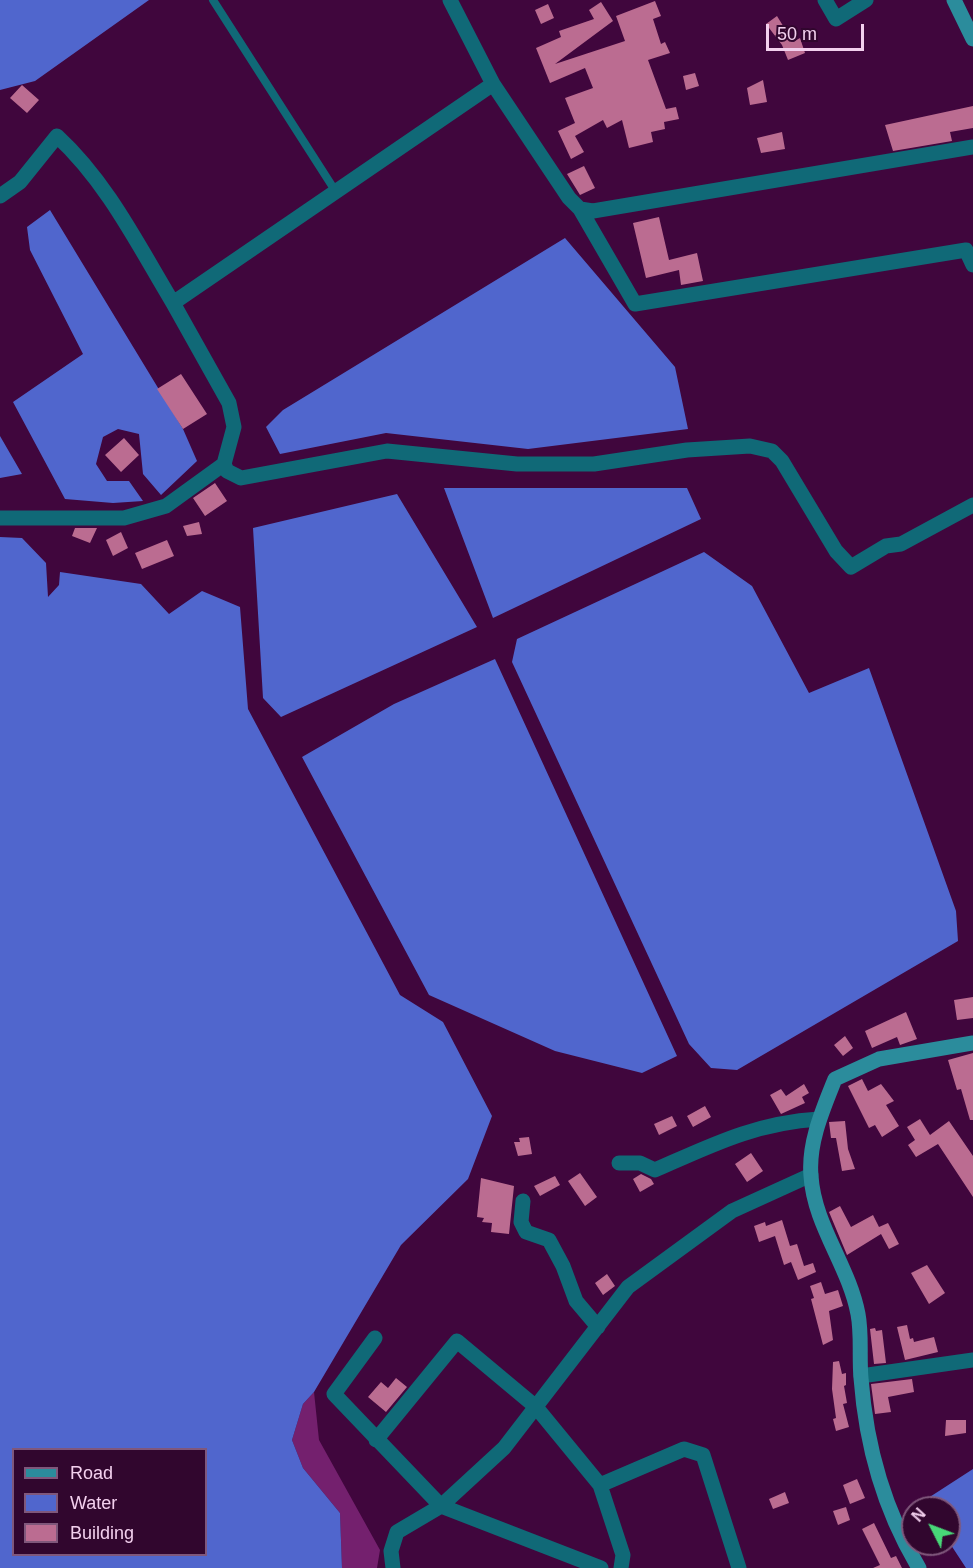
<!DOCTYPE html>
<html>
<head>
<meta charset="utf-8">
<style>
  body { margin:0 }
  #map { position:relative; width:973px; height:1568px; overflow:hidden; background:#40063d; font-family:Helvetica,sans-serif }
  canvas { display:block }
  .legend { position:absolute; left:12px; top:1448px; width:195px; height:108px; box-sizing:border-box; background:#31062e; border:2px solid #7f577b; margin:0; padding:8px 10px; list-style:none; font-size:18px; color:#f3d0ee }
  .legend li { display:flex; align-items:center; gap:12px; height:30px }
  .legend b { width:30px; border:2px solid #7f577b }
  .north { position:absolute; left:901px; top:1496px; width:60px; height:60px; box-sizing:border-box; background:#31062e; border:2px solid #7f577b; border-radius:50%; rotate:312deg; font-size:16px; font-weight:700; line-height:24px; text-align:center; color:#f3d0ee }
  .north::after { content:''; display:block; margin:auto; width:21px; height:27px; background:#48d778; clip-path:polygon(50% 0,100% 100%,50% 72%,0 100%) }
  .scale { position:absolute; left:766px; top:24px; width:98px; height:27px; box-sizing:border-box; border:3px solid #f3d0ee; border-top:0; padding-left:8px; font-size:18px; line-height:21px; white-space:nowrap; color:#f3d0ee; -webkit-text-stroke:4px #31062e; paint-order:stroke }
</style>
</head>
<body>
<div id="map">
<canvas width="973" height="1568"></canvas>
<ul class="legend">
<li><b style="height:8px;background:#2b8c9c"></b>Road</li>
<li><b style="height:16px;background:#5066cd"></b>Water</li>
<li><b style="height:16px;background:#bb6c91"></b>Building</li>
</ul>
<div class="north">N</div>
<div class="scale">50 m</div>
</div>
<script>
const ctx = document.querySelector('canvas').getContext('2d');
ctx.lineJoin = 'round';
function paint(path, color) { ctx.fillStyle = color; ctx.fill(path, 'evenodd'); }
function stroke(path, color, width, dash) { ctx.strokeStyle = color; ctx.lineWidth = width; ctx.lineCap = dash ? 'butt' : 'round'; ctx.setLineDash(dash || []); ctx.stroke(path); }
paint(new Path2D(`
  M314,1392l5,48 61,110 -3,18h-35l-2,-55 -37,-45 -11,-28 11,-36z`), '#74206e');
paint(new Path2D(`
  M0,0h149l-114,81 -35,9z
  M50,210l133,219 14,32 -36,34 -18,-21 -4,-40 -21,-5 -15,8 -7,27 11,17h22l14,20 -30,2 -48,-4 -52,-97 70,-48 -53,-104 -3,-23z
  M565,238l110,129 13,62 -160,20 -142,-16 -106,21 -14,-27 17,-17z
  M0,436l22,38 -22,4z
  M444,488h243l14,31 -208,99z
  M397,494l80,133 -196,90 -18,-19 -10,-170z
  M0,537l22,1 24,25 2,34 11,-12 1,-13 81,12 28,30 33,-23 38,16 8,102 152,286 43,27 49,94 -24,63 -67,66 -87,147 -11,12 -11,36 11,28 37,45 2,55h-342zM14,1450h192v104h-192z
  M704,552l48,34 57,107 60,-25 87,243 2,30 -221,129 -26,-2 -22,-24 -177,-382 5,-23z
  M495,659l182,397 -35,17 -87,-22 -126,-56 -127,-238 92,-53z
  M973,1469v99h-7l-17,-26v-34h-23l-4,-6z`), '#5066cd');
paint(new Path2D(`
  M655,1l6,15 -8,3 8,25 4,-2 5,11 -22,7 18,49 10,-2 3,12 -15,3 1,7 -14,3 2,10 -24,6 -7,-28 -15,8 -4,-8 -28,16 9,16 -13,7 -13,-28 17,-8 -10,-25 28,-10 -8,-20 -35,15 -14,-35 25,-11 -2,-6 35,-12 -5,-9 12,-8 12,19 -58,43 70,-23 -9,-25z
  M548,4l6,14 -13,6 -6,-14z
  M777,16l16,26 7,-4 5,15 -17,7 -6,-15 -16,-21z
  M695,73l4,13 -13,4 -3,-14z
  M763,80l4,22 -17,3 -3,-17z
  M22,85l17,15 -12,13 -17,-15z
  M973,106v22l-23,4 2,9 -59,10 -8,-26z
  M782,132l3,17 -24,4 -4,-15z
  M584,166l11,22 -15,7 -13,-21z
  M659,217l10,43 28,-7 6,28 -22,4 -2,-15 -33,8 -13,-55z
  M181,374l26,40 -24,15 -26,-40z
  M124,438l15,17 -18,17 -16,-17z
  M215,483l12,18 -22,15 -12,-18z
  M199,522l3,12 -15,2 -4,-10z
  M75,528h22l-7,15 -18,-7z
  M121,532l7,16 -15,8 -7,-16z
  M167,540l7,16 -32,13 -7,-16z
  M973,997v21l-16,2 -3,-20z
  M906,1012l11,27 -17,6 -3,-8 -25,11 -7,-17z
  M845,1036l8,12 -10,8 -9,-11z
  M973,1053v67h-3l-9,-31 -4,1 -9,-30z
  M862,1079l6,12 13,-7 13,17 -8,4 13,21 -17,11 -7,-12 -6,3 -21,-42z
  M804,1084l5,9 -7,4 3,6 -24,11 -11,-19 11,-6 5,7z
  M705,1106l6,11 -18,10 -6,-11z
  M672,1116l5,10 -18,9 -5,-11z
  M920,1119l10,16 19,-14 24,35v41l-35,-53 -22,13 -8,-12 7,-5 -8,-13z
  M845,1121l3,28 7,20 -13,2 -6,-33h-5l-2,-16z
  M529,1137l3,17 -14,2 -4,-14h6l-1,-4z
  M751,1153l12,18 -16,11 -12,-18z
  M580,1173l17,24 -12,9 -17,-25z
  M641,1174l10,5 3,5 -14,8 -7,-13z
  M555,1176l5,9 -20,11 -6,-10z
  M481,1178l33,8 -5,48 -18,-2 1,-9 -10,-1 2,-4 -7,-1z
  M840,1206l11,21 22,-12 6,12 9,-4 11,21 -10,5 -8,-15 -34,21 -18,-43z
  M782,1220l8,26 7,-2 7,22 9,-3 3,9 -18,8 -7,-18 -7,3 -9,-29 -16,6 -5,-16 11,-4 1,4z
  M927,1265l18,28 -16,11 -18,-31z
  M607,1274l8,12 -12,9 -8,-12z
  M821,1282l4,12 13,-4 5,16 -14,5 4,29 -10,5 -12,-46 3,-1 -4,-12z
  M907,1325l3,14 3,-1 1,4 20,-5 4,15 -33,8 -8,-33z
  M875,1328l1,3 6,-1 4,33 -12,1 -4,-35z
  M839,1361l3,13 4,-1v12l-2,1 3,17 -4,1 6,23 -13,4 -3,-12 3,-1 -4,-29 1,-27z
  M396,1378l11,9 -21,25 -18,-15 13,-15 7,6z
  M912,1379l2,13 -26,5 3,15 -16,2 -4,-30z
  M946,1420h20v13l-21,3z
  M857,1479l8,19 -15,6 -7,-19z
  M785,1492l4,11 -16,6 -4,-10z
  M846,1507l4,13 -12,5 -5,-14z
  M874,1523l17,35 5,-2 6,12h-29l7,-3 -18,-36z`), '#bb6c91');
stroke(new Path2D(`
  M213,0l123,192`), '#106977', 8);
stroke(new Path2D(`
  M450,0l43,84 76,114 11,11 13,2 380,-64
  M825,0l11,19 30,-19
  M0,196l20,-14 37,-46c50,46 81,109 116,167l320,-219
  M580,209l55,95 331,-54 7,15
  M224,464l3,7 14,7 146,-27 130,13h77l93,-14 63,-4 22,5 10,10 54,90 15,16 35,-21 15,-2 72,-39
  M0,518h124l42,-12 58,-42 10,-37 -5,-24 -56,-100
  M619,1163h21l15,7c57,-25 100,-47 164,-51
  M523,1201l-2,21 5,10 23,8 14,26 13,35 22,26
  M375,1338l-41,56 107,112 160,62
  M861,1376l112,-16
  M376,1440l81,-99 79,66 64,78 23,70 -2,13
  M600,1485l84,-36 19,6 36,113
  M393,1568l-2,-17 6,-19 44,-26 63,-58 124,-161 104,-76 79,-36`), '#106977', 15);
stroke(new Path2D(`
  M954,0l19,39
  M919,1568c-35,-58 -53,-123 -58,-190 -2,-22 1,-43 -3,-64 -9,-48 -44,-89 -47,-138 -3,-33 12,-67 24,-97l44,-20 94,-16`), '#2b8c9c', 15);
</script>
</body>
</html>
